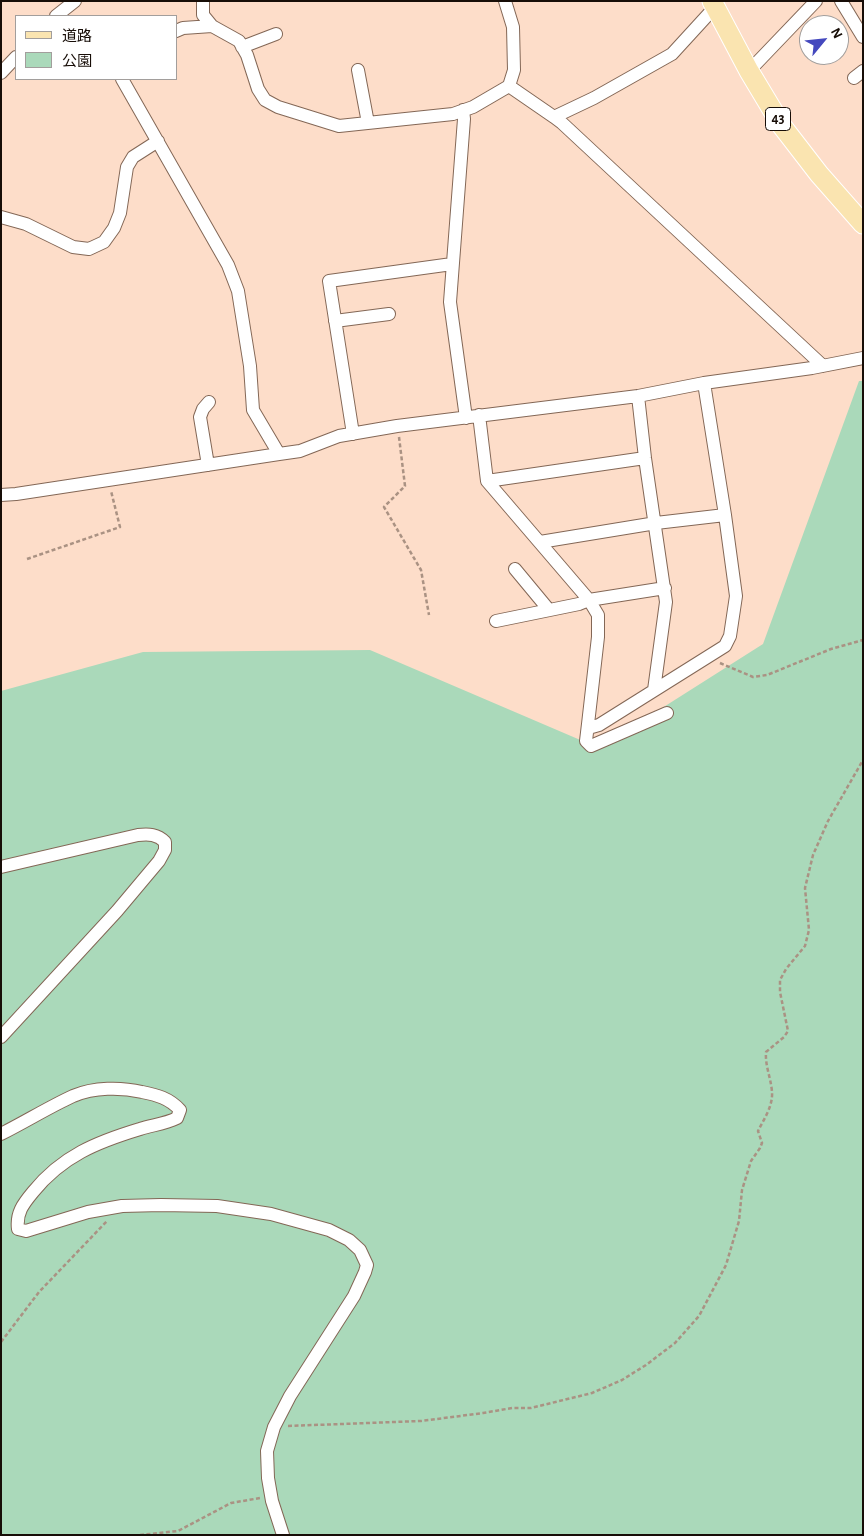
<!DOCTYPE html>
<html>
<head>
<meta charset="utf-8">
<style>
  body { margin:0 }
  #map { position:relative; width:864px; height:1536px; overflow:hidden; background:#fdddc9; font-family:"Alegreya Sans","Noto Sans JP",sans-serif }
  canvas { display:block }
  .frame { position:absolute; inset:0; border:2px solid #170d07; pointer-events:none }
  .legend { position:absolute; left:15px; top:15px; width:162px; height:65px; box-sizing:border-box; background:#fff; border:1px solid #a29e9c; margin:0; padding:6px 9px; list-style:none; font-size:15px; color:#170d07 }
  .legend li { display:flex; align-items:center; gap:10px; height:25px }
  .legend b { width:25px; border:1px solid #a29e9c }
  .north { position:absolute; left:799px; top:15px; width:50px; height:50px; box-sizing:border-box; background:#fff; border:1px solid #a29e9c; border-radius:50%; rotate:62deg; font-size:14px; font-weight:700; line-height:20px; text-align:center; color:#170d07 }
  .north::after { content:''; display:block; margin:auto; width:18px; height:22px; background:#4549be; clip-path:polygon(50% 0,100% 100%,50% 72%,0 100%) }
</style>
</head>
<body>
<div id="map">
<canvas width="864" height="1536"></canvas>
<div class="frame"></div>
<ul class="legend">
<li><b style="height:6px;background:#fae4b0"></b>道路</li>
<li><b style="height:14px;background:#aad9ba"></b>公園</li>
</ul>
<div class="north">N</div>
</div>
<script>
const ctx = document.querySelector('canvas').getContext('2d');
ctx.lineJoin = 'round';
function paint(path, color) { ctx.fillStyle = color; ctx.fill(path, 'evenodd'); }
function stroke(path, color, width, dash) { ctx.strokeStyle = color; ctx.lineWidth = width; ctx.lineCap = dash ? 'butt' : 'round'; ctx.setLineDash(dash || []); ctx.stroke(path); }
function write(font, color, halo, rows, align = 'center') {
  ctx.font = font + ' "Alegreya Sans",sans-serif'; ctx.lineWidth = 4.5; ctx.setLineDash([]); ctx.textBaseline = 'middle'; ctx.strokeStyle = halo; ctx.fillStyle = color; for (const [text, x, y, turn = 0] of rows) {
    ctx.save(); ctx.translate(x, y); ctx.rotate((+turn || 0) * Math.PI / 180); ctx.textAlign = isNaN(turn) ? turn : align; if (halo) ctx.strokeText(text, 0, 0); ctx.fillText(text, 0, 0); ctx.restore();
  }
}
paint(new Path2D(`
  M859,381h4v1154h-862v-844l142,-39 227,-2 229,98 164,-104z`), '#aad9ba');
const minor = new Path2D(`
  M203,1v14l9,11 27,15 8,14 11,34 7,11 13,7 61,19 114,-12 20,-7 36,-21 5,-16 -1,-43 -8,-26
  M841,1l22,36
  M56,16l19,-15
  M176,31l7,-3 29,-2
  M242,47l34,-13
  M358,70l10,53
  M749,71l67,-70
  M1,73l15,-16
  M854,78l9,-7
  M122,79l106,186 10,26 12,75 3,44 26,44
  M509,86l45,31 8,6 261,243
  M463,110l1,9 -14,183 16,116
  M554,117l40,-19 78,-44 43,-47
  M1,217l25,7 47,23 16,2 15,-7 10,-14 6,-15 7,-46 6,-10 25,-16
  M335,321l54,-7
  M638,396l7,62 21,144 -12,88
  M479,415l8,66 102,119 9,15v22l-10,87 4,3 7,-2 126,-79 5,-10 6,-40 -11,-81 -21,-132
  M353,434l-24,-153 123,-17
  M208,465l-8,-48 3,-8 6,-7
  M487,481l158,-23
  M1,495l15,-1 263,-40 21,-3 39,-15 58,-10 241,-30 66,-13 108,-15 51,-10
  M540,542l116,-19 69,-8
  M515,569l34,41
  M496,621l83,-17 10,-4 76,-12
  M588,724l-2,17 5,5 76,-33
  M1,867l137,-32c11,-1 19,-1 27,7v8l-6,11 -42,50 -116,126
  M1,1134c24,-12 48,-27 72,-38 21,-9 48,-9 69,-4 15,3 27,6 38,18l-3,8c-12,6 -25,7 -37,11 -43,13 -78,27 -107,63 -10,12 -17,21 -15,37l8,2 62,-19 34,-6 39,-1 56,1 54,8 58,16 20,10 11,10 7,15 -2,7 -11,24 -64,100 -16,31 -7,24 1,27 4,23 11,34`);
const primary = new Path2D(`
  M712,1l37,70 33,55 37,48 44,50`);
stroke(minor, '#836756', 14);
stroke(primary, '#fff', 21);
stroke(new Path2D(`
  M399,437l6,49 -21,21 37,63 8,45
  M27,559l93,-32 -9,-36
  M720,663l33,14 14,-2 64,-26 32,-9
  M1,1342l38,-50 68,-71
  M288,1426l133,-5 62,-8 29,-5h19l61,-15 30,-13 24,-15 29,-22 24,-27 27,-51 13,-44 3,-31 9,-29 9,-13 2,-5 -4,-12c6,-12 15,-25 14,-39 -1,-14 -7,-26 -6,-40l18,-15 4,-6 -8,-39v-12l6,-11 19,-23 4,-16 -4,-42 8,-33 15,-34 35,-61
  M140,1535l38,-4 53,-28 29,-5`), '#aa9283', 2.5, [4, 2.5]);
stroke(minor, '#fff', 12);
stroke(primary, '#fae4b0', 19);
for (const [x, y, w] of [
  [778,119,25]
]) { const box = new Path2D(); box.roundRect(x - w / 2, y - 11.5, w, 23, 4); ctx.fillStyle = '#fff'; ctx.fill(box); stroke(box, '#170d07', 1); }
write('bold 14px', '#170d07', null, [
  ["43",778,119]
]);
</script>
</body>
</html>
